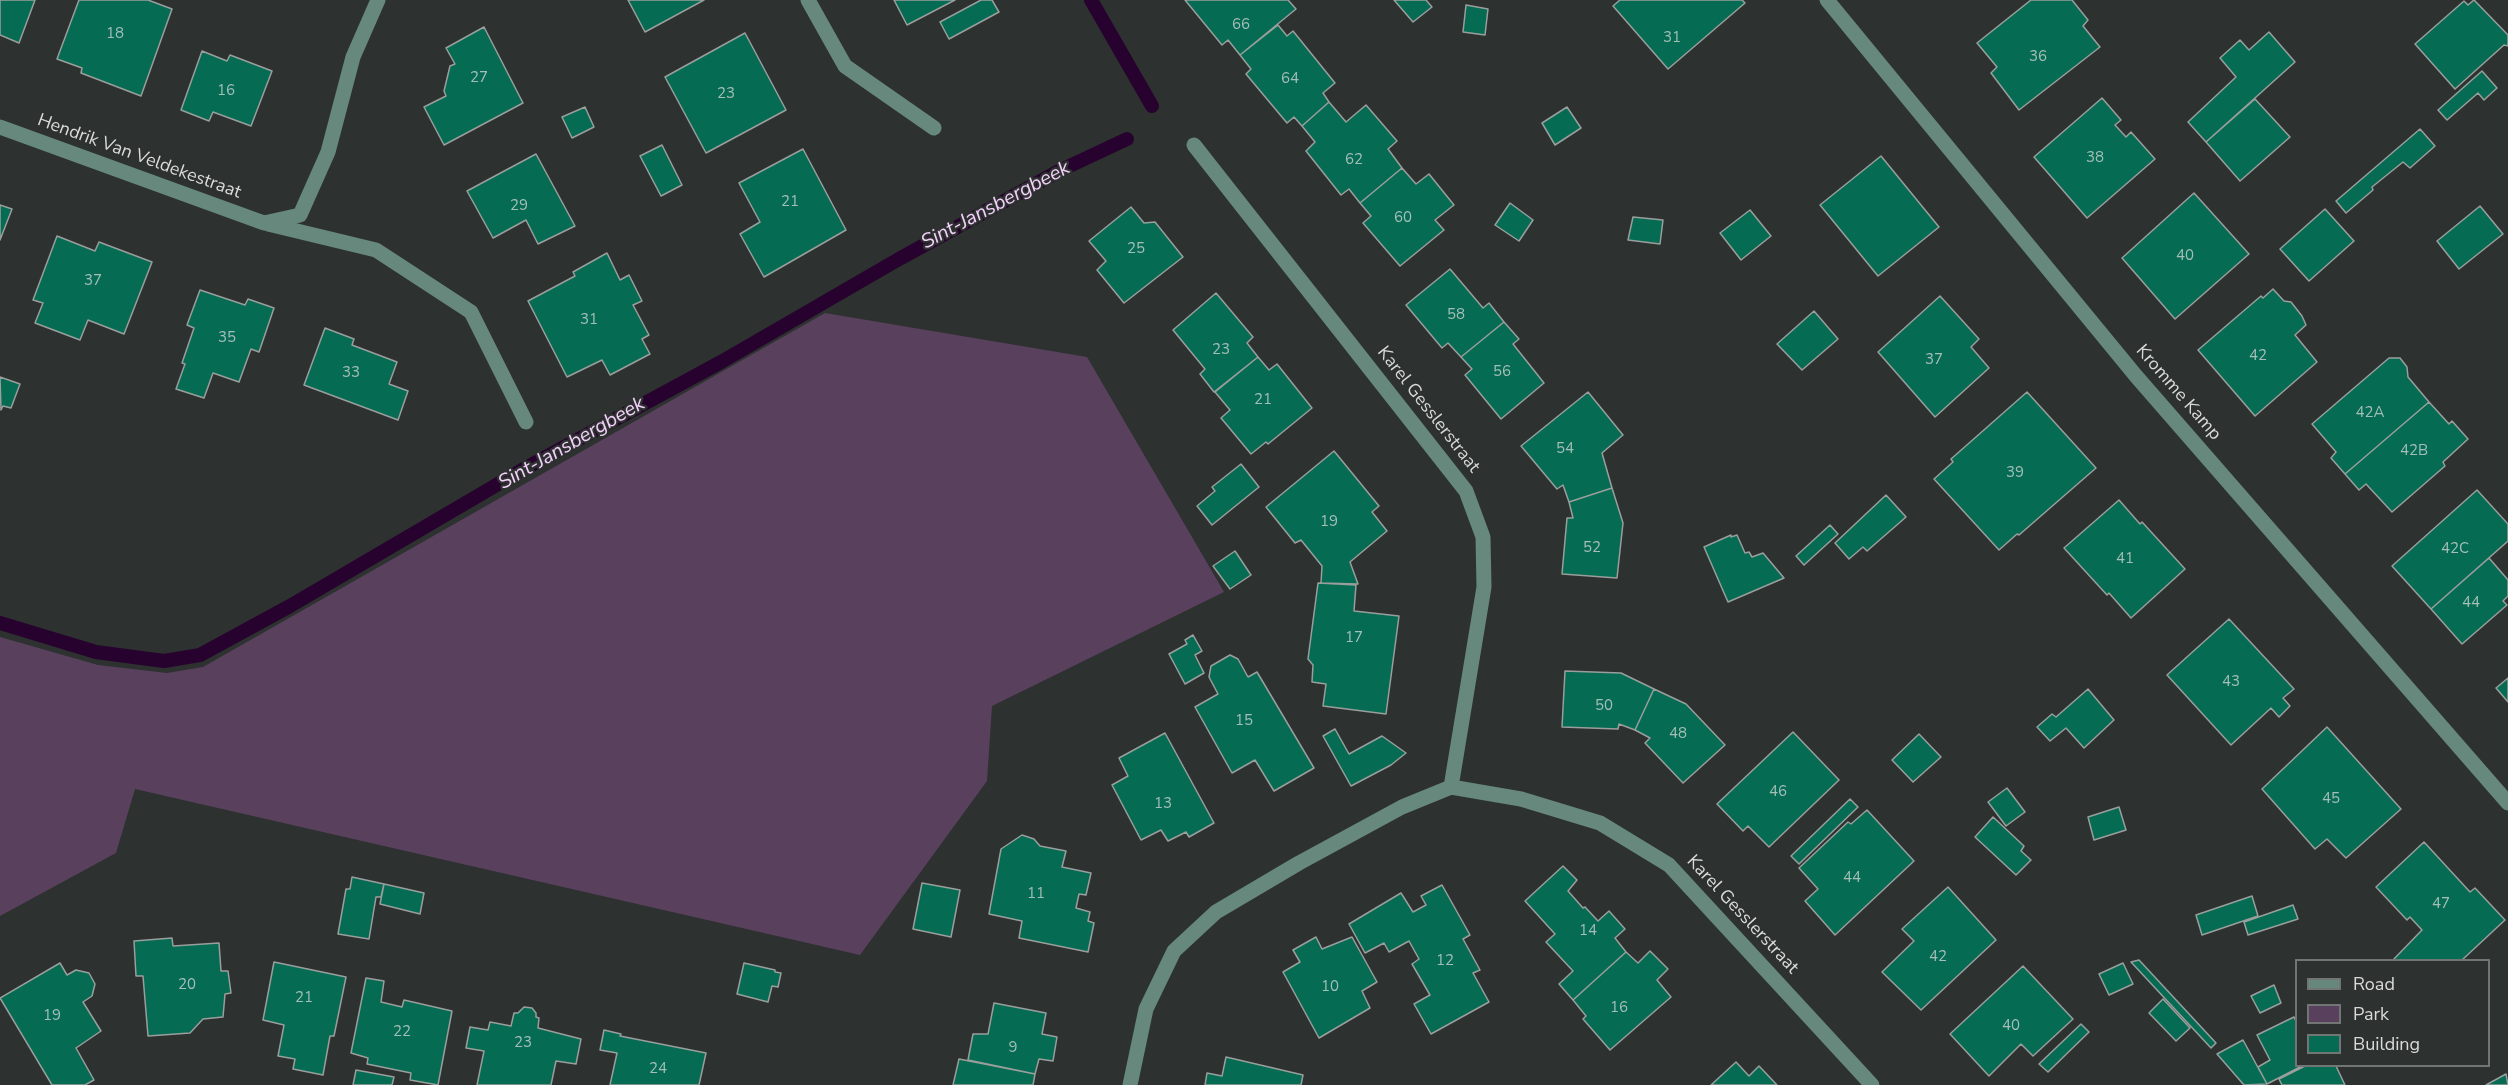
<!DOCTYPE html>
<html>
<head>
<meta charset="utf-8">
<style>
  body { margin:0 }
  #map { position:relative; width:2508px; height:1085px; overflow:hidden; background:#2d312f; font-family:"Nunito Sans",sans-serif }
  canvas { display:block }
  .legend { position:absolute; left:2295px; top:959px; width:195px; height:108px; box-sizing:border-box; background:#2d312f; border:2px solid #717573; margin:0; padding:8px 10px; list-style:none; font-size:18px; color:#d8dbda }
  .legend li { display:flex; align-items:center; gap:12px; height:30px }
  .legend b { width:30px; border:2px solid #717573 }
</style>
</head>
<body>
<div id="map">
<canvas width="2508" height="1085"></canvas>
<ul class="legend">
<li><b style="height:8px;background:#67887c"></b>Road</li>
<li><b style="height:16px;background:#59415e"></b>Park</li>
<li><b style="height:16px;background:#066b53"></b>Building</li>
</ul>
</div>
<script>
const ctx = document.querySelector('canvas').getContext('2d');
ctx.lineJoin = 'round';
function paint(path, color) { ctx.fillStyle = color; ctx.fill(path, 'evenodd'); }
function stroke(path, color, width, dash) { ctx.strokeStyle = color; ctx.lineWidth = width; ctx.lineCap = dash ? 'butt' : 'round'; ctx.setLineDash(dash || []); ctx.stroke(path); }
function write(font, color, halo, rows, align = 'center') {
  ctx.font = font + ' "Nunito Sans",sans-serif'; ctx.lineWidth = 4.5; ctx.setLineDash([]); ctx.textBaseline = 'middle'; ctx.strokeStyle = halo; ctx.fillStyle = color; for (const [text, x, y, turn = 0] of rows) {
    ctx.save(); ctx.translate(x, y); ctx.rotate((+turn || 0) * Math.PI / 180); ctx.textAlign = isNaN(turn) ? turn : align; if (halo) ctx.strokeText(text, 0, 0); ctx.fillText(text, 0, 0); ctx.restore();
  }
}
paint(new Path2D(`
  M825,313l262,44 137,235 -232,114 -5,75 -127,174 -725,-166 -19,64 -116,63v-279l98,28 69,8 36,-6z`), '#59415e');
stroke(new Path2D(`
  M1091,0l61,106
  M0,623l96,29 68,9 36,-6 90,-49 232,-136 199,-108 178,-103 162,-89 66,-31`), '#28022f', 14);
const building = new Path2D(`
  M0,0h35l-16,43 -19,-8z
  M79,0h69l24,9 -31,87 -60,-23 1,-5 -25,-9z
  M628,0h76l-59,32z
  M894,0h61l-48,25z
  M981,0h11l7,12 -50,27 -9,-17z
  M1185,0h103l8,9 -56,46 -12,-15 -6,5z
  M1394,0h32l6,7 -19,15z
  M1620,0h122l3,3 -77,66 -55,-63z
  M2031,0h41l16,20 -5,6 17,21 -81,63 -28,-37 6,-6 -20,-24z
  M2474,0l34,35v11l-4,-1 -49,44 -40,-45 49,-43 4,4z
  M1466,5l22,4 -3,26 -22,-3z
  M1278,25l9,11 6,-5 42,52 -12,10 6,9 -27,24 -8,-9 -7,6 -41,-49 5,-5 -11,-14z
  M484,27l39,76 -79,42 -20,-38 22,-11 -2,-5 6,-25 5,-2 -9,-16z
  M2269,32l26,30 -89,80 -18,-20 48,-45 -16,-19 20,-18 9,10z
  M745,33l41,77 -80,43 -41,-76z
  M202,51l25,10 3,-6 42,16 -21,55 -38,-14 -4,9 -28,-11z
  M2482,71l15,17 -13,12 -6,-7 -31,27 -9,-10z
  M2102,98l19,22 -6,5 11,12 5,-5 24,27 -68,59 -53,-61z
  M2255,99l35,38 -50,44 -34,-39z
  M1329,102l17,20 20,-17 31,36 -9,8 14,19 -42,35 -11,-14 -8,6 -35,-44 9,-9 -13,-16z
  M585,107l9,20 -22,11 -10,-21z
  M1567,107l14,21 -26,17 -13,-22z
  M2420,129l15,17 -25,22 -7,-6 -31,25 1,3 -27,23 -10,-12z
  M662,145l20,40 -21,11 -21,-40z
  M803,149l43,81 -82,47 -24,-43 20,-12 -21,-39z
  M536,154l39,72 -37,18 -12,-24 -33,18 -26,-47z
  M1881,156l58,71 -61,49 -58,-71z
  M1402,168l14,16 13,-10 25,31 -19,15 9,10 -44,36 -37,-43 8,-7 -11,-13z
  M2194,193l55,61 -74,65 -53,-61z
  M1510,203l23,17 -14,21 -24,-16z
  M0,205l12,4 -12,31z
  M2480,206l23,28 -44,35 -22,-28z
  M1131,207l13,16 11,-1 28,35 -59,46 -27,-33 9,-9 -17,-20z
  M2325,209l29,32 -45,40 -29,-32z
  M1750,210l21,26 -30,24 -21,-27z
  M1633,217l30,3 -3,24 -32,-4z
  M57,236l38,15 4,-9 53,20 -28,72 -36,-14 -8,20 -45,-17 8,-20 -10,-3z
  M607,253l13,27 9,-5 13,26 -9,4 16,30 -7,4 8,15 -40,21 -8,-15 -35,17 -39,-76 47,-25 -2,-4z
  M1450,269l33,39 6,-5 15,19 -43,35 -13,-14 -6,5 -36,-43z
  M2273,289l11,12 7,1 11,14 4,9 -11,10 22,27 -62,54 -57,-66 63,-54 2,2z
  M200,290l45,15 3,-6 26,9 -15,44 -8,-3 -12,33 -26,-9 -9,25 -28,-9 9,-25 -3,-1 12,-35 -7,-3z
  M1216,293l37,44 -6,6 11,14 -44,35 -14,-18 5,-5 -32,-39z
  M1940,296l39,43 -8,8 18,21 -54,49 -57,-65z
  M1814,311l24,28 -36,31 -25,-26z
  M1504,322l15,17 -6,5 31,39 -43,36 -36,-44 7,-6 -11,-12z
  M325,328l29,11 -2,6 45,17 -8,22 19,7 -10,29 -94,-35z
  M1258,357l11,13 8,-6 35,44 -44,36 -2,-2 -15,12 -30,-36 9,-8 -15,-18z
  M2389,358h11l7,9 1,10 21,25 -84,72 -14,-16 5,-6 -24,-28z
  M0,377l20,7 -9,24 -8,-2 -2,4z
  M1588,392l35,43 -21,18 10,35 -43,14 -6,-17 -6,4 -36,-43z
  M2027,392l69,76 -77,67 -2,-1 -18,16 -65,-71 19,-17 -2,-3z
  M2429,402l20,22 3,-3 16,18 -25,23 2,4 -53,46 -26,-28 -7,6 -14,-16z
  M1334,451l45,55 -7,6 15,19 -37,31 8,22 -37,-1 1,-17 -21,-26 -6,3 -29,-36z
  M1241,464l18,23 -47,38 -15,-19 18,-15 -3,-4z
  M1612,488l11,35 -6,55 -55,-4 5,-56h6l-4,-16z
  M2477,490l31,34v17l-77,68 -39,-43z
  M1886,495l20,22 -39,34 -4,-4 -14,12 -14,-16z
  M2119,500l21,24 2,-2 43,47 -54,49 -22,-25 -2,2 -43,-47z
  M1830,525l8,9 -34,31 -8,-9z
  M1731,535v2l6,-2 8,18 4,-1 3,5 11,-4 21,25 -56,24 -24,-55z
  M1235,551l16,24 -21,14 -17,-23z
  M2489,558l19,22v16l-5,5 4,4 -45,39 -31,-35z
  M1318,583l38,2 -2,26 45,5 -13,98 -63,-8 3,-22 -14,-2 1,-17 -5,-6z
  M2229,619l65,70 -11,9 7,8 -11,11 -8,-9 -40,37 -64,-70z
  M1193,635l9,16 -7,4 9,18 -19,11 -16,-30 18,-10 -2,-4z
  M1230,655l8,4 10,18 9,-5 57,96 -40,23 -19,-31 -23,13 -37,-66 23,-13 -9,-17 2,-11z
  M1565,671l56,2 33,16 -19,41 -16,-6 -1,5 -56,-2z
  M2508,678v24l-12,-14z
  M1654,689l32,15 39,41 -42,38 -38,-40 5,-5 -15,-8z
  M2088,689l26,31 -30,28 -18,-20 -16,13 -13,-14 15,-13 4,3z
  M2327,727l74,82 -55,49 -19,-19 -12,10 -53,-60z
  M1335,729l14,25 33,-18 24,17 -15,12 -40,21 -28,-50z
  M1793,732l46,48 -70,67 -21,-21 -5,5 -26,-27z
  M1165,733l49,90 -25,14 -3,-5 -18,9 -7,-11 -20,10 -29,-55 16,-9 -9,-18z
  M1919,734l22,23 -28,25 -21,-22z
  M2007,788l18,24 -19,14 -18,-24z
  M1850,799l8,8 -59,57 -8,-8z
  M2119,807l7,23 -32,10 -6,-23z
  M1867,810l47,51 -79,74 -30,-34 13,-12 -19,-21 49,-46 3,2z
  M1993,817l31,29 -3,5 10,9 -15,15 -41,-38z
  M1022,835l12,4 6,7 26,5 -4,16 29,6 -5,22 -7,-1 -3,14 14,4 -2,9 6,2 -6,29 -69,-14 3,-17 -33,-7 12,-65z
  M2424,842l46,50 5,-4 30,32 -43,40h-69l29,-30 -12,-13 -3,3 -31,-33z
  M1563,866l14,14 -9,11 15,17 2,-1 13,14 11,-10 16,18 -10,9 11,14 -53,48 -14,-16 14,-13 -27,-29 9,-8 -30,-33z
  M352,877l32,7 -3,13h-5l-7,42 -31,-5 8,-45h4z
  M922,883l38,7 -9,47 -38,-8z
  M384,884l40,9 -4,21 -40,-10z
  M1442,885l28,50 -7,4 17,31 -7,3 16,29 -58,32 -17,-30 16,-9 -18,-31 7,-5 -10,-18 -20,11 -5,-9 -19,10 -16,-29 52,-31 12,19 13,-7 -5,-9z
  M1948,887l48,53 -75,70 -39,-38 32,-31 -12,-12z
  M2252,896l6,20 -56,19 -6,-20z
  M2293,905l5,14 -50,16 -4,-13z
  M1316,937l6,12 30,-12 25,45 -15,9 8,17 -51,30 -36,-66 17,-10 -7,-12z
  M172,938l1,8 46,-3 2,28h7l3,22 -6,1 -2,23 -20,2 -13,14 -42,3 -5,-60h-7l-2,-35z
  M1650,951l18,18 -11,11 14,17 -61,53 -27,-31 3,-3 -13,-16 53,-48 12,11z
  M2139,960l77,83 -5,5 -80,-86z
  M274,962l72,15 -12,59h-4l-7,39 -30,-6 2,-10 -17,-3 6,-31 -21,-5z
  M60,963l7,12 9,-5 13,3 6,11 -3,12 -9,6 18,29 -25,17 18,32 -9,5h-33l-52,-87z
  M744,963l31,7v2l6,1 -3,14 -6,-1 -4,16 -31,-8z
  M2123,963l10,21 -24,11 -10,-21z
  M2023,966l50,53 -40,37 -12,-12 -32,32 -39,-42z
  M366,978l18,3 -3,21 21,5 2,-7 48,11 -14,74 -28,-5 1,-7 -44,-9 1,-6 -17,-5z
  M2274,985l7,18 -21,10 -9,-17z
  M2163,999l27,29 -14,13 -27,-28z
  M994,1003l52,10 -4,21 15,3 -4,24 -14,-2 -4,15 -67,-14 5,-26h15z
  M524,1007l8,1 4,5v4l3,1 -1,10 43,11 -5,25 -20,-3 -5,24h-74l7,-34 -18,-3 4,-21 18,3 2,-8 21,4 3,-13h4z
  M2294,1017l2,4v45h6l-35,18 -9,-17 12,-7 -13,-25z
  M2081,1024l8,8 -41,40 -9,-8z
  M604,1030l17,4 -1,2 86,17 -7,32h-89l7,-32 -17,-3z
  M2243,1040l24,44 -23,1 -27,-31z
  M1226,1057l77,18 -2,10h-96l2,-12 15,3z
  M959,1059l76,15 -2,11h-80z
  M1736,1062l13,14 10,-10 18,19h-66z
  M2305,1066h31l9,19h-63l-3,-6z
  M356,1070l38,7 -2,8h-39z
  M2506,1074l2,11h-22z`);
paint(building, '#066b53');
stroke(building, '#9a9f9d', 1.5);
stroke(new Path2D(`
  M808,0l37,66 89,62
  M1827,0l309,376 372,427
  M0,127l264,96 36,-8 28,-63 25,-95 25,-57
  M1194,145l272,346 17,46 1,50 -33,200
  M268,224l108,26 95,62 55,110
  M1130,1085l16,-76 28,-58 42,-39 83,-49 103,-56 49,-20 70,12 79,24 69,42 203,220`), '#67887c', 15);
write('15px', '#a4bfb8', null, [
  ["66",1241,25],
  ["18",115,34],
  ["31",1672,38],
  ["36",2038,57],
  ["27",479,78],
  ["64",1290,79],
  ["16",226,91],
  ["23",726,94],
  ["38",2095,158],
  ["62",1354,160],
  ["21",790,202],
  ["29",519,206],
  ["60",1403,218],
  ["25",1136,249],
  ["40",2185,256],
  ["37",93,281],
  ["58",1456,315],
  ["31",589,320],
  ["35",227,338],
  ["23",1221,350],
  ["42",2258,356],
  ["37",1934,360],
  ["56",1502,372],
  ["33",351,373],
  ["21",1263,400],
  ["42A",2370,413],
  ["54",1565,449],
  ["42B",2414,451],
  ["39",2015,473],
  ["19",1329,522],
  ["52",1592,548],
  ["42C",2455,549],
  ["41",2125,559],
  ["44",2471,603],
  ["17",1354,638],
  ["43",2231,682],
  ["50",1604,706],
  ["15",1244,721],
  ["48",1678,734],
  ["46",1778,792],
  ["45",2331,799],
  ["13",1163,804],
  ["44",1852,878],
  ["11",1036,894],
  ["47",2441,904],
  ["14",1588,931],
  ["42",1938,957],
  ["12",1445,961],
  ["20",187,985],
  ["10",1330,987],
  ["21",304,998],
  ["16",1619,1008],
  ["19",52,1016],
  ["40",2011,1026],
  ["22",402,1032],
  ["23",523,1043],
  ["9",1013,1048],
  ["24",658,1069]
]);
write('18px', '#d8dbda', '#2d312f', [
  ["Hendrik Van Veldekestraat",139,157,20],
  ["Kromme Kamp",2178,393,49],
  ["Karel Gesslerstraat",1428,410,52],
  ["Karel Gesslerstraat",1742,915,47]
]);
write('italic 20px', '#f5d0fd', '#2d312f', [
  ["Sint-Jansbergbeek",996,206,-28],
  ["Sint-Jansbergbeek",572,444,-30]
]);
</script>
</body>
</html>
